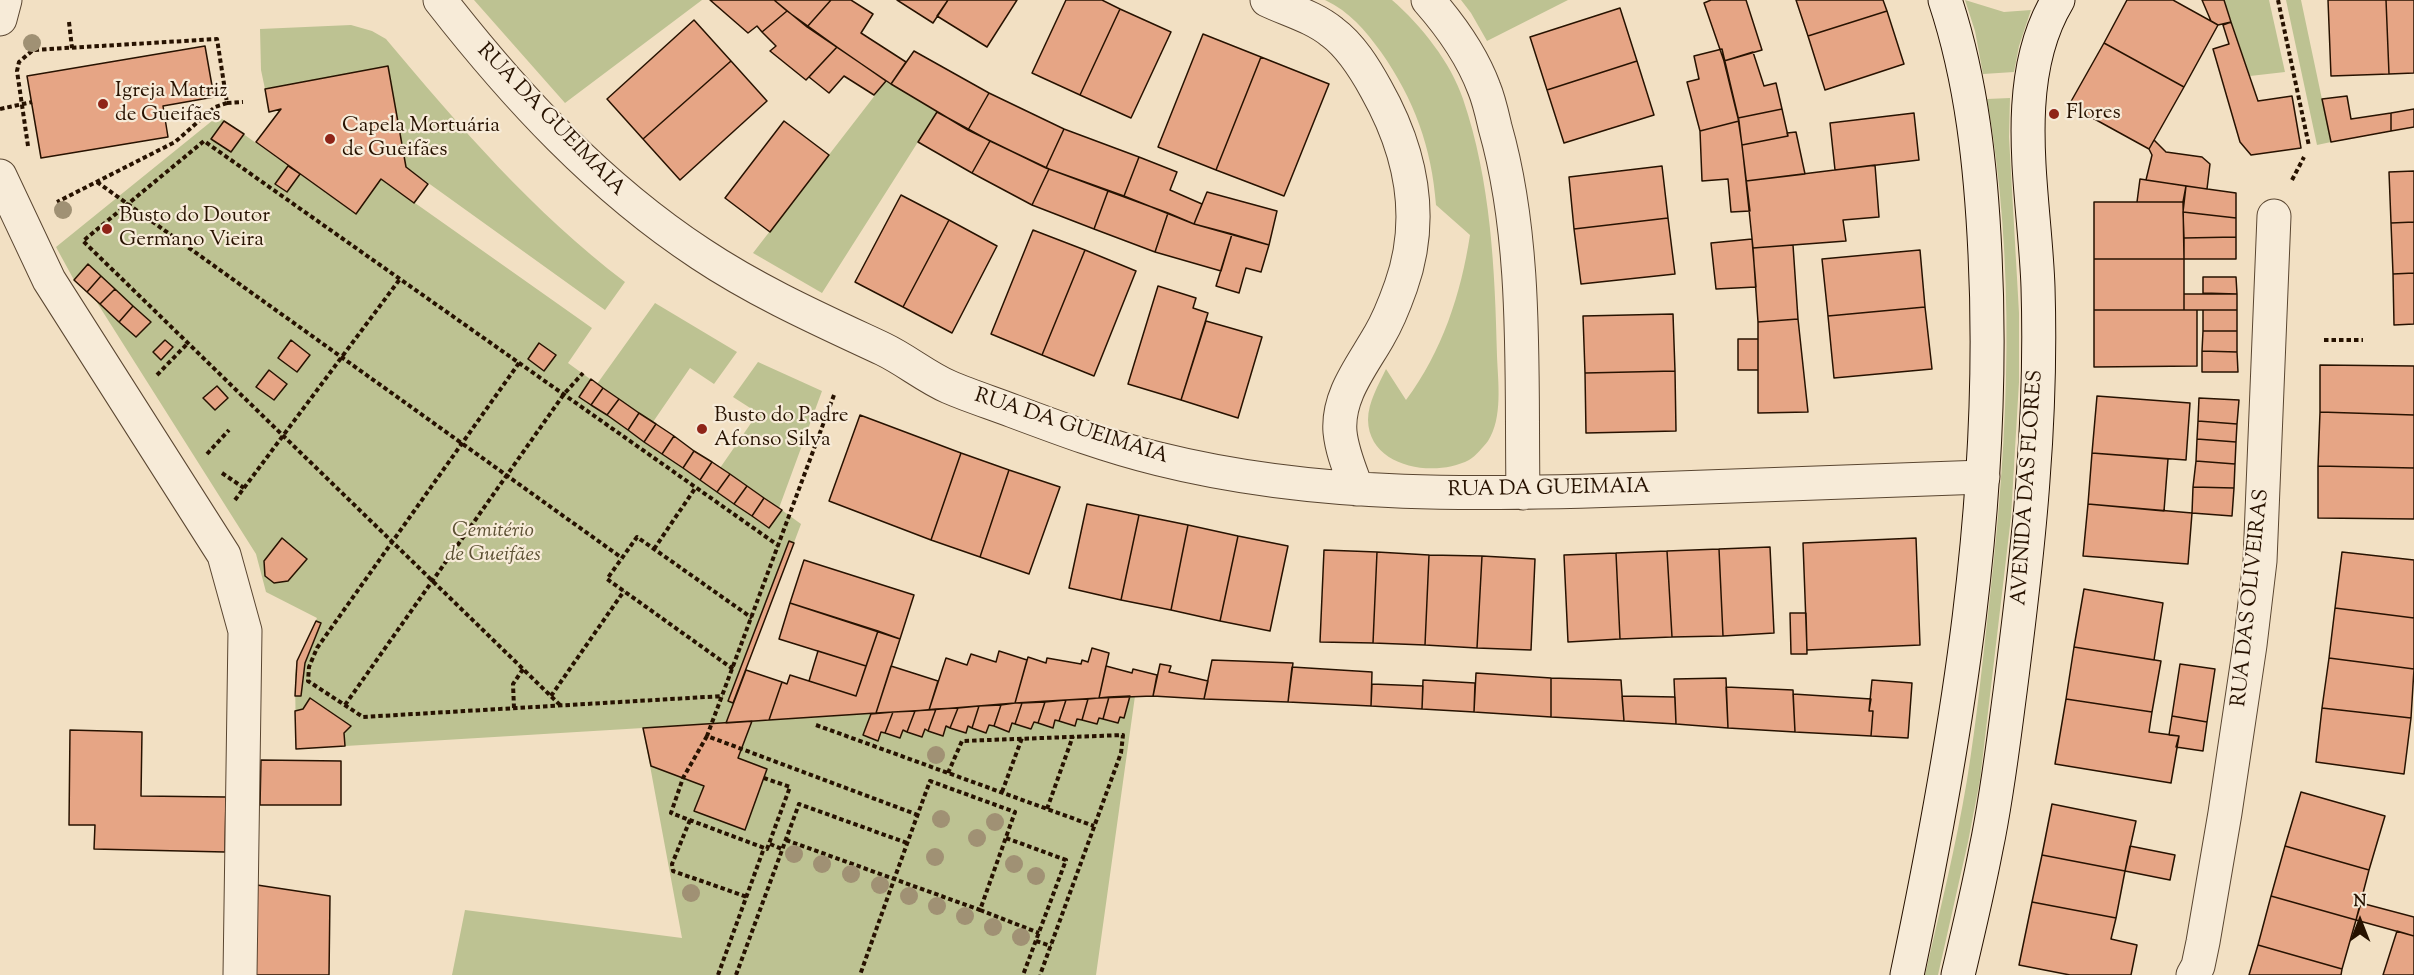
<!DOCTYPE html>
<html>
<head>
<meta charset="utf-8">
<style>
  body { margin:0 }
  #map { position:relative; width:2414px; height:975px; overflow:hidden; background:#f2e0c3; font-family:"Sorts Mill Goudy",serif }
  canvas { display:block }
  .north { position:absolute; left:2330px; top:891px; width:60px; height:60px; -webkit-text-stroke:4px #f7ebd8; paint-order:stroke; rotate:0deg; font-size:16px; font-weight:700; line-height:24px; text-align:center; color:#271200 }
  .north::after { content:''; display:block; margin:auto; width:21px; height:27px; background:#271200; clip-path:polygon(50% 0,100% 100%,50% 72%,0 100%) }
</style>
</head>
<body>
<div id="map">
<canvas width="2414" height="975"></canvas>
<div class="north">N</div>
</div>
<script>
const ctx = document.querySelector('canvas').getContext('2d');
ctx.lineJoin = 'round';
function paint(path, color) { ctx.fillStyle = color; ctx.fill(path, 'evenodd'); }
function stroke(path, color, width, dash) { ctx.strokeStyle = color; ctx.lineWidth = width; ctx.lineCap = dash ? 'butt' : 'round'; ctx.setLineDash(dash || []); ctx.stroke(path); }
function write(font, color, halo, rows, align = 'center') {
  ctx.font = font + ' "Sorts Mill Goudy",serif'; ctx.lineWidth = 4.5; ctx.setLineDash([]); ctx.textBaseline = 'middle'; ctx.strokeStyle = halo; ctx.fillStyle = color; for (const [text, x, y, turn = 0] of rows) {
    ctx.save(); ctx.translate(x, y); ctx.rotate((+turn || 0) * Math.PI / 180); ctx.textAlign = isNaN(turn) ? turn : align; if (halo) ctx.strokeText(text, 0, 0); ctx.fillText(text, 0, 0); ctx.restore();
  }
}
paint(new Path2D(`
  M474,0h228l-137,103z
  M1325,0h67c29,25 59,63 71,99 28,82 32,171 34,257 1,26 6,62 -9,85 -5,6 -12,15 -19,19 -34,18 -100,8 -101,-40 0,-18 11,-36 18,-51l20,31c36,-48 55,-106 64,-165l-34,-30c-4,-57 -22,-106 -55,-153 -16,-22 -31,-40 -56,-52z
  M1461,0h107l-81,41 -16,-28z
  M1965,0l39,12 27,-2 -12,36 -5,26 -31,2 -8,-43z
  M2224,0h45l16,72 -35,4z
  M2286,0h15l30,142 -14,3z
  M351,25l21,6 14,8c73,87 147,173 239,243l-20,28 -199,-143 -19,-101 -122,23 -4,-19 -1,-41z
  M886,81l51,31 -115,181 -69,-40z
  M2010,98l-1,39 10,176v69l-8,135 -31,263 -12,62 -30,133h-13c15,-65 31,-129 42,-195 10,-61 16,-123 23,-184 19,-166 26,-333 -3,-497z
  M218,116l138,98 25,-35 211,149 -24,35 29,21 58,-81 82,49 -23,32 -24,-16 -37,54 67,46 38,-55 -25,-16 25,-35 64,29 -43,117 22,16 -75,199 409,-27 -39,279h-644l13,-65 217,28 -39,-210 -347,21 -1,-74 2,-14 20,-43 -51,-26 -10,-38 -160,-253 -22,-21 -18,-33z`), '#bdc292');
const building = new Path2D(`
  M710,0h64l13,11 -25,21 -5,-6 -9,7z
  M774,0h57l-24,27z
  M831,0h20l22,14 -12,19 45,29 -15,22 -84,-57z
  M897,0h51l-15,23z
  M948,0h69l-30,47 -50,-31z
  M1066,0h36l18,9 -40,86 -48,-22z
  M1711,0h35l16,50 -38,11 -20,-58z
  M1796,0h87l4,11 -79,25z
  M2127,0h46l45,25 -34,62 -80,-44z
  M2202,0h22l7,22 -13,3 -7,-4z
  M2328,0h58l3,74 -58,2z
  M2386,0h28v73l-25,1z
  M1620,8l17,53 -90,29 -17,-53z
  M1120,9l51,23 -40,86 -51,-23z
  M787,11l50,36 -31,33 -36,-29 6,-5 -14,-14z
  M1887,11l17,53 -79,26 -17,-54z
  M694,20l37,41 -88,78 -36,-40z
  M2231,22l27,79 34,-5 9,52 -50,7 -11,-13 -27,-93 16,-5 -6,-19z
  M1203,34l58,23 -45,113 -58,-23z
  M2104,43l80,44 -35,62 -80,-44z
  M205,46l9,51 -51,9 5,31 -127,21 -14,-82z
  M837,47l49,34 -12,14 -30,-19 -15,17 -20,-16z
  M1722,49l17,72 -39,10 -13,-49 12,-3 -5,-23z
  M914,51l75,42 -21,37 -77,-46z
  M1753,52l11,34 12,-3 6,26 -44,9 -14,-57z
  M1261,57l68,27 -45,112 -68,-26z
  M731,61l36,40 -87,79 -37,-41z
  M1637,61l17,54 -90,28 -17,-53z
  M388,66l18,101 22,17 -14,19 -33,-24 -25,35 -100,-72 25,-33 -12,3 -4,-23z
  M989,93l75,36 -18,39 -78,-38z
  M2347,96l4,23 40,-6v18l-60,11 -9,-43z
  M1782,109l6,27 -46,9 -4,-27z
  M2414,109v18l-23,4v-18z
  M937,112l53,29 -18,32 -54,-31z
  M1914,113l5,47 -84,10 -5,-47z
  M224,121l20,13 -13,18 -20,-13z
  M784,121l45,34 -59,77 -45,-34z
  M1739,121l11,90 -19,1 -3,-33 -26,2 -2,-50z
  M1064,129l75,28 -15,39 -78,-28z
  M1796,132l9,42 -59,7 -4,-36 46,-9 -1,-3z
  M2154,140l12,12 36,5 8,7 -3,25 -61,-9 6,-25 -3,-6z
  M990,141l59,28 -17,36 -60,-32z
  M1139,157l38,15 -7,18 32,14 -8,20 -70,-28z
  M1875,165l4,52 -36,3 3,21 -93,7 -7,-67z
  M288,166l12,8 -13,18 -12,-8z
  M1662,166l6,52 -94,11 -5,-52z
  M1049,169l59,22 -14,38 -62,-24z
  M2414,171v51l-23,1 -2,-51z
  M2140,179l46,7 -3,16h-46z
  M2186,186l50,7v25l-53,-6z
  M1108,191l60,22 -13,39 -61,-23z
  M1207,192l70,19 -8,34 -75,-21z
  M901,195l48,25 -46,87 -48,-25z
  M2094,202h89l1,57h-90z
  M2183,212l53,6v19l-52,1z
  M1168,213l26,11 38,10 -11,37 -66,-19z
  M1668,218l7,56 -94,10 -7,-55z
  M949,220l48,26 -45,87 -49,-26z
  M2414,222v51l-21,1 -2,-51z
  M1033,230l52,20 -43,105 -51,-21z
  M1232,234l37,11 -8,27 -15,-4 -7,25 -23,-7z
  M2236,237v22h-52v-21z
  M1752,239l4,48 -40,2 -5,-46z
  M1793,245l5,74 -40,3 -5,-74z
  M1085,250l51,21 -42,105 -52,-21z
  M1920,250l5,57 -97,9 -6,-57z
  M2094,259h90v51h-90z
  M88,264l13,12 -14,16 -13,-12z
  M2414,273v51l-20,1 -1,-51z
  M101,276l14,13 -15,15 -13,-12z
  M2203,277h33l1,17 -34,-1z
  M1158,286l38,12 -3,10 15,5 -27,87 -53,-16z
  M115,289l18,17 -14,16 -19,-18z
  M2184,294h53v16h-53z
  M133,306l18,16 -15,15 -17,-15z
  M1925,307l7,62 -98,9 -6,-62z
  M2094,310h103v56l-103,1z
  M2203,310h34v21h-34z
  M1673,314l2,57 -90,2 -2,-57z
  M1798,319l10,93 -50,1v-91z
  M1206,321l56,16 -24,81 -57,-18z
  M2203,331h34v21l-35,-1z
  M1738,339h20v31h-20z
  M165,340l8,7 -12,13 -8,-8z
  M291,340l19,15 -13,17 -19,-14z
  M539,343l17,12 -12,16 -16,-12z
  M2202,351l35,1 1,20h-36z
  M2320,365l94,1v49l-94,-3z
  M269,370l18,14 -13,16 -18,-13z
  M1675,371l1,60 -90,2 -1,-60z
  M591,379l12,9 -12,17 -12,-8z
  M217,386l11,12 -13,12 -12,-12z
  M603,388l16,11 -12,16 -16,-10z
  M2097,396l93,7 -4,57 -94,-7z
  M2199,398l40,2 -2,24 -39,-3z
  M619,399l20,14 -11,17 -21,-15z
  M2320,412l94,3v53l-96,-2z
  M639,413l17,11 -12,18 -16,-12z
  M860,415l101,38 -30,87 -102,-39z
  M2198,421l39,3 -1,18 -39,-3z
  M656,424l18,12 -12,18 -18,-12z
  M674,436l20,15 -11,17 -21,-14z
  M2197,439l39,3 -1,22 -39,-3z
  M694,451l18,11 -12,18 -17,-12z
  M961,453l48,17 -29,87 -49,-17z
  M2092,453l76,6 -4,52 -76,-7z
  M2196,461l39,3 -1,24 -41,-1z
  M712,462l18,12 -13,18 -17,-12z
  M2318,466l96,2v51l-96,-1z
  M1009,470l51,17 -31,87 -49,-17z
  M730,474l17,12 -13,18 -17,-12z
  M747,486l17,12 -12,18 -18,-12z
  M2193,487l41,1 -2,28 -40,-3z
  M764,498l18,12 -13,18 -17,-12z
  M1087,504l52,11 -18,85 -52,-12z
  M2088,504l104,9 -4,51 -105,-8z
  M1139,515l49,10 -17,85 -50,-10z
  M1188,525l50,11 -18,85 -49,-11z
  M1238,536l50,10 -18,85 -50,-10z
  M282,538l25,21 -19,22 -14,2 -9,-7 -1,-15z
  M1916,538l4,107 -113,5 -4,-107z
  M789,541l5,2 -61,160 -5,-2z
  M1770,547l4,86 -51,3 -4,-87z
  M1719,549l4,87 -51,1 -5,-86z
  M1324,550l53,2 -4,91 -53,-1z
  M1667,551l5,86 -52,2 -4,-86z
  M1377,552l52,3 -4,90 -52,-2z
  M2342,552l72,8v58l-79,-10z
  M1616,553l4,86 -52,3 -4,-87z
  M1429,555l53,1 -5,92 -52,-3z
  M1482,556l53,3 -4,91 -54,-2z
  M804,560l110,35 -14,44 -110,-36z
  M2084,589l79,14 -9,57 -80,-13z
  M790,603l88,28 -12,35 -87,-27z
  M2335,608l79,10v51l-85,-11z
  M1790,613h16l1,41h-16z
  M316,621l5,2 -16,40 -4,33h-6l2,-35z
  M878,631l22,8 -24,74 -107,7 13,-38 5,2 3,-9 66,21z
  M2074,647l87,14 -9,51 -86,-13z
  M1092,648l17,5 -10,45 -84,5 13,-46 18,6 1,-5 34,6 1,-4 6,2z
  M818,651l48,15 -10,30 -47,-15z
  M999,651l28,9 -12,43 -86,7 17,-52 21,7 4,-11 25,8z
  M2329,658l85,11 -3,49 -89,-10z
  M1212,660l81,3 -5,39 -84,-3z
  M1160,664l11,2 -2,6 39,9 -4,18 -51,-3z
  M2180,664l35,5 -8,53 -35,-6z
  M891,666l47,15 -9,29 -53,3z
  M1106,666l26,7 1,-4 24,6 -4,21 -54,2z
  M1292,667l80,5 -1,34 -83,-4z
  M746,670l36,12 -13,38 -43,3z
  M1476,673l75,5v39l-77,-5z
  M1551,678l70,2 3,41 -73,-4z
  M1726,678l2,50 -52,-4 -2,-45z
  M1423,680l52,3 -1,29 -52,-3z
  M1872,680l40,3 -4,55 -37,-2 2,-25h-4z
  M1372,684l51,2 -1,23 -51,-3z
  M1726,687l67,3 2,42 -67,-4z
  M1793,694l78,5 -2,12h4l-2,25 -76,-4z
  M1130,696l-6,22 -4,-1 -2,6 -15,-4 6,-22z
  M1622,696l53,1 1,27 -52,-3z
  M1109,697l-6,22 -4,-1 -2,6 -15,-4 6,-21z
  M310,698l41,28 -7,7 1,13 -49,3 -1,-38 8,-2z
  M1088,699l-6,21 -5,-1 -2,7 -16,-5 7,-21z
  M2066,699l86,13 -3,20 30,4 -8,47 -116,-19z
  M1066,700l-7,21 -4,-1 -2,8 -15,-5 7,-21z
  M1045,702l-7,21 -4,-1 -3,7 -16,-5 7,-21z
  M1015,703h7l-7,21 -3,-1 -3,9 -15,-6 7,-21z
  M1001,705l-7,21 -5,-1 -3,8 -14,-5 7,-22z
  M979,706l-7,22 -4,-2 -2,7 -16,-5 8,-20z
  M958,708l-8,20 -4,-2 -3,10 -15,-5 8,-22z
  M2322,708l89,10 -7,56 -88,-12z
  M936,709l-8,22 -3,-2 -3,8 -15,-5 8,-21z
  M915,711l-8,21 -4,-2 -3,8 -15,-5 8,-21z
  M893,712l-8,21 -4,-1 -3,9 -15,-6 8,-21z
  M2172,716l35,6 -4,29 -27,-4 3,-11 -10,-1z
  M752,721l-14,37 29,11 -22,61 -51,-19 10,-25 -53,-20 -8,-38z
  M70,730l72,2 -1,64 85,1 -1,55 -131,-3 1,-24h-26z
  M261,760l80,1v44h-81z
  M2301,792l84,24 -16,54 -84,-24z
  M2052,804l84,17 -11,50 -83,-16z
  M2130,846l45,9 -5,25 -45,-9z
  M2285,846l84,24 -13,50 -85,-24z
  M2042,855l83,16 -9,47 -84,-16z
  M257,885l73,11 -1,79h-73z
  M2271,896l85,24 -14,49 -84,-24z
  M2032,902l84,16 -5,21 26,6 -6,30h-61l-51,-10z
  M2361,903l53,14v19l-58,-16z
  M2397,931l17,5v39h-31z
  M2258,945l84,24 -1,6h-92z`);
paint(building, '#e6a585');
stroke(building, '#271200', 1.5);
const street = new Path2D(`
  M440,0c75,96 159,187 261,254 57,38 120,66 182,95 23,11 43,28 66,38 21,9 43,16 64,24 48,18 96,36 146,48 160,40 328,36 491,30 111,-4 222,-8 333,-12
  M1267,0c21,10 47,17 65,32 19,14 33,37 44,57 35,62 49,129 25,197 -6,17 -13,35 -22,50 -17,30 -42,60 -39,96 2,20 10,38 17,57
  M1428,0c22,25 44,56 56,88 5,12 8,26 11,39 33,115 26,247 28,366
  M0,19l5,-19
  M0,176l49,104 175,275 21,76 -5,344
  M2193,975l5,-9 5,-24 22,-129 25,-168 10,-84 14,-345`);
const secondary = new Path2D(`
  M1907,975c50,-237 90,-478 78,-721 -4,-85 -13,-173 -40,-254
  M1958,975c10,-42 20,-84 28,-126 11,-52 17,-104 24,-157 9,-70 18,-141 23,-212 5,-64 7,-128 5,-193 -3,-91 -30,-204 20,-287`);
stroke(street, '#5a4631', 35);
stroke(secondary, '#271200', 35);
stroke(new Path2D(`
  M2278,0l31,146
  M69,22l3,26
  M227,103l16,-1
  M0,109l32,-7
  M28,146l-11,-75 2,-9 14,-12 184,-11 10,64 -12,4 -40,35 -118,60
  M2292,180l12,-23
  M97,182l525,376
  M2324,340h39
  M519,363l-202,285 -8,19 -1,14 55,36 360,-21
  M157,375l31,-32
  M834,395l-127,341 211,79
  M207,454l22,-24
  M222,473l22,15
  M235,500l165,-221
  M654,549l42,-62
  M733,669l-126,-90 30,-42 115,81
  M551,696l73,-105
  M345,705l219,-311 19,-21
  M560,705l-477,-464 121,-100 575,405
  M514,708l-1,-24 10,-15
  M816,725l278,101
  M707,736l-24,42 -12,35 96,36 23,-62 -26,-9
  M948,773l14,-32 161,-6 -2,18 -81,222
  M1002,792l20,-54
  M1047,809l26,-73
  M690,820l-18,44 1,7 74,26
  M1006,838l60,22 -43,115
  M786,840l194,70 35,-98 -85,-31c-24,65 -47,129 -70,194
  M770,844l12,5
  M980,910l59,23
  M1036,941l15,5
  M718,975l46,-127
  M736,975l63,-171 108,39`), '#271200', 4, [4.5, 3]);
stroke(street, '#f7ebd8', 33);
stroke(secondary, '#f7ebd8', 33);
ctx.fillStyle = '#a09174';
for (const [x, y] of [
  [32,43],
  [63,210],
  [936,755],
  [941,819],
  [995,822],
  [977,838],
  [794,854],
  [935,857],
  [822,864],
  [1014,864],
  [851,874],
  [1036,876],
  [880,885],
  [691,893],
  [909,896],
  [937,906],
  [965,916],
  [993,927],
  [1021,937]
]) { ctx.beginPath(); ctx.arc(x, y, 9, 0, 2 * Math.PI); ctx.fill(); }
for (const [x, y, r, color] of [
  [103,104,6,"#8f2418"],
  [2054,114,6,"#8f2418"],
  [330,139,6,"#8f2418"],
  [107,229,6,"#8f2418"],
  [702,429,6,"#8f2418"]
]) { const dot = new Path2D(); dot.arc(x, y, r, 0, 2 * Math.PI); ctx.fillStyle = color; ctx.fill(dot); stroke(dot, '#f7ebd8', 2); }
write('21px', '#271200', '#f7ebd8', [
  ["Igreja Matriz",115,92],
  ["de Gueifães",115,116],
  ["Flores",2066,114],
  ["Capela Mortuária",342,127],
  ["de Gueifães",342,151],
  ["Busto do Doutor",119,217],
  ["Germano Vieira",119,241],
  ["Busto do Padre",714,417],
  ["Afonso Silva",714,441]
], 'left');
write('21px', '#271200', '#f7ebd8', [
  ["RUA DA GUEIMAIA",550,121,46],
  ["RUA DA GUEIMAIA",1071,428,18],
  ["AVENIDA DAS FLORES",2029,488,-86],
  ["RUA DA GUEIMAIA",1549,490,-1],
  ["RUA DAS OLIVEIRAS",2252,598,-84]
]);
write('italic 21px', '#5c5033', '#f7ebd8', [
  ["Cemitério",493,532],
  ["de Gueifães",493,556]
]);
</script>
</body>
</html>
